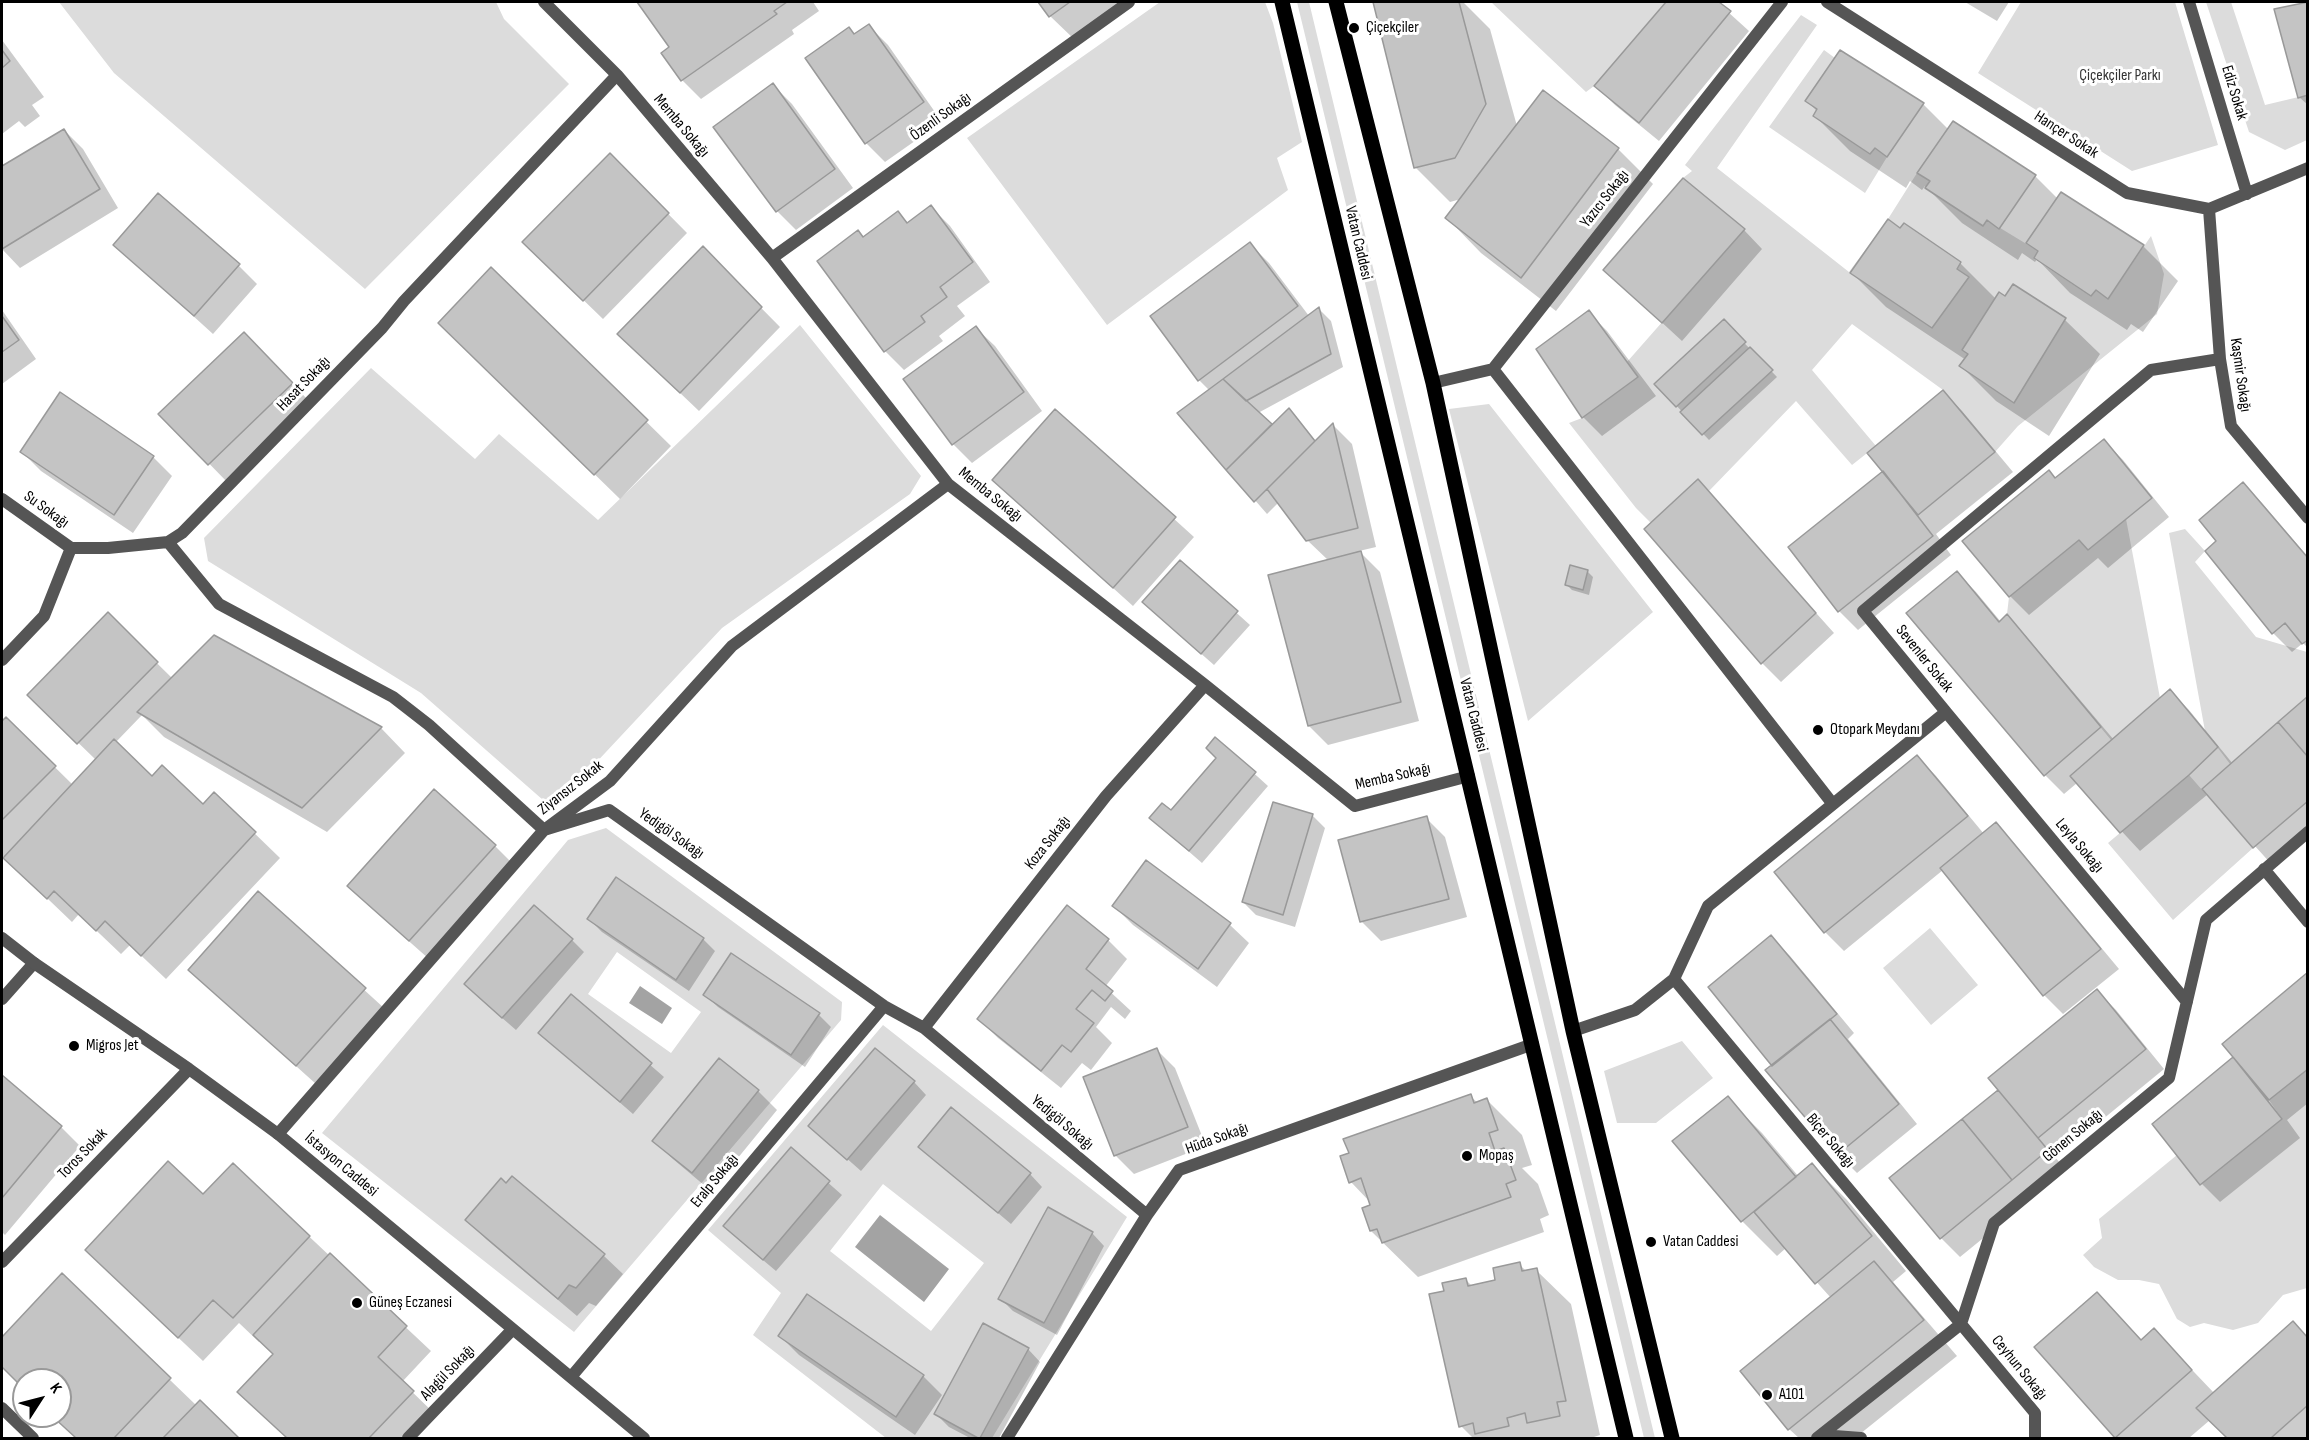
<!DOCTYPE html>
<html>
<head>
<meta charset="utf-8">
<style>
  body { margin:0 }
  #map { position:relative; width:2309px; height:1440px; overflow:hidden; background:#fff; font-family:"Sofia Sans Condensed",sans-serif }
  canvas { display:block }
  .frame { position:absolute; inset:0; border:3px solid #000; pointer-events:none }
  .north { position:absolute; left:12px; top:1368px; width:60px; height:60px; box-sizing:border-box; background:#fff; border:2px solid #999; border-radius:50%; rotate:54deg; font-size:16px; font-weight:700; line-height:24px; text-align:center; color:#000 }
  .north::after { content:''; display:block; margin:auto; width:21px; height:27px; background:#000; clip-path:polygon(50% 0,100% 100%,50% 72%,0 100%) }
</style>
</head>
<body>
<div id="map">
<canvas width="2309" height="1440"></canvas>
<div class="frame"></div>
<div class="north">K</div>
</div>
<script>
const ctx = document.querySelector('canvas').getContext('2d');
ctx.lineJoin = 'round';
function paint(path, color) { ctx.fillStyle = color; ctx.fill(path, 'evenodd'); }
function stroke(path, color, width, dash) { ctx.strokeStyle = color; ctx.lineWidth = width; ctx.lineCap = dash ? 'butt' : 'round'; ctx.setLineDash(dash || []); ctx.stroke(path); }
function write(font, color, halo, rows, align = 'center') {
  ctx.font = font + ' "Sofia Sans Condensed",sans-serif'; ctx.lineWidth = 6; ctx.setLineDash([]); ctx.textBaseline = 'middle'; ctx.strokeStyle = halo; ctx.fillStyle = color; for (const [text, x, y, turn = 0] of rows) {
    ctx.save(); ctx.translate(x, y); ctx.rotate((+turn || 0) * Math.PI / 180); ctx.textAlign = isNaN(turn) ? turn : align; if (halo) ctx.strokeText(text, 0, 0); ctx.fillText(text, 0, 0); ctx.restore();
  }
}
paint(new Path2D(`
  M59,2h437l8,17 65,65 -204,205 -251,-216z
  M1160,2h105l8,21 29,119 -25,16 11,32 -181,135 -140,-187z
  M1297,2h12l346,1436h-11z
  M1491,2h175l-72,84 -8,6z
  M2021,2h154l43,143 -86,26 -154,-98z
  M2206,2h25l34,103 42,-10v45l-22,10 -36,-18z
  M1801,15l16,10 -100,143 132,104 39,-53 29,-46 13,8 -4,8 57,37 4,-6 51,31 -4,8 57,37 5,-6 12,9 43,-63 13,38 -7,40 -139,112 -23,26 -52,-62 -91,-66 -40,46 64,76 -24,19 -56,-64 -87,90 -11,-12 -47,44 -15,-15 -67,-85 13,-5 56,-41 -11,-15 117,-133 -61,-51 9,-7 -7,-6z
  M1824,50l11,8 -30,43 12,8 -4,7 57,38 5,-6 12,9 -22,36 -96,-66z
  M800,325l121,151 -11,18 -188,134 -160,171 -19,1 -122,-107 -213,-132 -4,-23 167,-170 104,91 24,-25 99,86z
  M1489,404l164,208 -125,109 -79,-312z
  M2126,519l34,179 -49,42 -104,-126 2,-17 70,-57 9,10z
  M2185,529l20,22 -10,11 61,75 51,15v44l-77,68 -25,-33 -36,-198z
  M2189,775l64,73 -80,72 -65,-77z
  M606,828l236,174 -1,18 -267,312 -252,-199 246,-293zM617,952l84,60 -30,41 -83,-59z
  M1930,928l48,57 -47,40 -48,-57z
  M883,1025l244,192 -135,221h-106l-133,-103 28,-42 -73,-63zM883,1184l101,79 -53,68 -101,-80z
  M1682,1041l31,37 -57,45h-39l-13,-52z
  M2307,1069v219l-24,7 -25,28 -25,7 -29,-7 -14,4 -13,-8 -18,-35 -20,-4h-21l-24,-13 -11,-12 19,-17 -3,-19 78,-64 24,29 81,-65 -13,-19z`), '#dcdcdc');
paint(new Path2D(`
  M640,986l32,22 -10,16 -33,-21z
  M880,1215l69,54 -25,33 -69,-55z`), '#a3a3a3');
paint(new Path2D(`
  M639,2h174l6,9 -27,19 2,4 -93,65 -19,-19 -19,-27 8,-6z
  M1040,2h89l-54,38 -25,-24z
  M1375,2h88l27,27 27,97 27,-34 74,57 35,35 -97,127 -75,-58 -34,-35 14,-19 -11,3 -35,-35z
  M1668,2h49l32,29 -90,110 -44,-36 -19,-19z
  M1965,2h44l-12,19z
  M2308,2v103l-9,-8z
  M869,26l19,19 54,77 -57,40 -19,-19 -11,-108z
  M2,40l42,57 -12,8 8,11 -15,11 -6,-6 -17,13z
  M773,85l19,19 61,84 -57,42 -19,-19z
  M1807,101l116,3 26,26 86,46 23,23 4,-5 81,52 35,35 -35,51 -12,-8 -4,6 -57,-37 -33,-34 -2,3 -13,-9 -4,7 -56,-37 -37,-37 -3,4 -12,-9 -4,7 -56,-37 -35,-35 3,-4z
  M64,130l19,19 35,59 -98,60 -18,-19v-81z
  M610,155l77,78 -84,86 -60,-58z
  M931,207l19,19 40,56 -33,24 8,10 -26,20 4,5 -39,29 -19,-19 -21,-113 34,-25 11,11z
  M1744,230l18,19 -80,92 -77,-71z
  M1250,244l19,19 40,53 10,-7 12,12 12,46 -85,46 14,13 17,-16 27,32 17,-17 19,19 24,103 -17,4 21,21 39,149 -91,24 -19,-19 20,-165 -22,-21 -28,-38 -12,12 -88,-101 30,-23 -10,-10z
  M115,245l123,20 19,19 -44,50z
  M703,249l77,78 -81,84 -61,-58z
  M1960,263l36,36 69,21 35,34 -51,82 -53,-35 -35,-35 5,-6 -80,-53 -34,-34z
  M491,269l180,177 -51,53 -156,-152z
  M2,310l34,49 -34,25z
  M1588,312l19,19 49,65 -54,40 -19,-19z
  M1724,322l53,55 -68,63 -53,-56z
  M976,328l19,18 47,65 -70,52 -19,-19z
  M262,353l49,50 -83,80 -67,-69z
  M1943,392l19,19 51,61 -77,62 15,21 -93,75 -19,-19 46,-139z
  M1055,411l139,126 -61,69 -120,-108z
  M2104,441l19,19 46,57 -61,51 -10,-10 -69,57 -19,-19 46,-117z
  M22,452l131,5 19,19 -39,57 -92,-62z
  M1698,481l136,152 -53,49 -19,-19z
  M2243,484l19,19 46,54v91l-5,-5 -11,9 -19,-19 -55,-92z
  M1180,562l70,63 -36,40 -57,-50z
  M1587,571l6,6 -4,18 -17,-5 -6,-6z
  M1957,573l19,19 25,30 6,-6 18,19 89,105 56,-49 19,19 44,54 75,-66v138l-35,30 -65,-72 -68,57 -63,-68 -13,11 -19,-19z
  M108,615l65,64 41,-42 167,91 24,25 -78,79 -163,-95 -22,-22 -27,28 37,35 51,28 11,-12 66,64 -114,121 -36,-34 -9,9 -42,-40 -7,8 -69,-66 -1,2v-135l4,-4 67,66 23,-25 -67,-65z
  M1216,739l52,47 -66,77 -38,-33 54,-72z
  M1917,757l19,19 48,58 12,-10 18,19 105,126 -56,45 -19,-19 -101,-125 -99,81 -19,-19z
  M1312,815l13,13 -30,99 -39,-12 -13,-13z
  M1426,818l19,19 22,80 -86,24 -19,-19 -22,-81z
  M495,846l19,19 -85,94 -61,-54z
  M258,893l126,115 -68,76 -107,-96z
  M1114,906l116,19 19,18 -32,44 -84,-62z
  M1067,907l41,33 19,19 -22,28 26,24 -6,8 -14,-12 -15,20 16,16 -21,27 -9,-7 -21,25 -63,-50 -19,-19z
  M589,919l114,20 12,12 -26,40 -87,-59z
  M1771,937l19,19 64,77 -6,6 69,85 -60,49 -19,-19 -64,-88z
  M572,940l12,12 -68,78 -38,-33z
  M2308,974v129l-21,17 13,18 -80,64 -18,-18 -48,-60 81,-67z
  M2097,991l19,19 48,59 -106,87 -6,-5 -1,1 9,11 -30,37 -70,57 -19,-19 -50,-60 109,-88z
  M705,995l114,20 12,12 -26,40 -87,-60z
  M571,996l93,81 -31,37 -93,-81z
  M1156,1049l19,19 31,78 -72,28 -19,-19z
  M719,1060l39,31 19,19 -66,81 -38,-32 -19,-18z
  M2,1077l59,50 19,19 -75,89 -3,-3z
  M914,1082l12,13 -65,76 -51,-45z
  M1470,1096l8,7 9,-3 35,35 10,30 -10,3 16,16 11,31 -9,4 4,13 -126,45 -47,-46 -1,-29 -19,-20z
  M1727,1098l35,35 37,44 13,-12 35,35 59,71 -13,11 64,74 -102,82h-56l-10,-9 42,-131 -45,-50 -9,8 -35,-35 -68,-80z
  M920,1147l110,27 12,13 -31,37z
  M791,1150l51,45 -66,76 -38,-32z
  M233,1165l198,186 -29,31 35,34 -20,22h-129l-24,-22 10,-62 -14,-14 -1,2 -20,-19 -36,38 -91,-86 92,-79z
  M512,1178l92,78 19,18 -27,32 -7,-3 -12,13 -91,-77 -19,-19z
  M1092,1233l12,13 -47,89 -44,-24 -13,-13z
  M1519,1264l8,8 9,-2 35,34 29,131 -9,3h-118l-12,-12 -16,-134 20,-13 8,8 24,-6z
  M62,1276l135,130 3,-4 37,36h-160l-23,-22h6v-36h-36v8l-22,-22v-27z
  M2097,1294l45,47 12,-11 61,64 93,-56v100h-79l-19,-18 -21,18h-72l-81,-91z
  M808,1296l115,80 19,19 -27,40 -116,-80 -19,-19z
  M1028,1349l12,13 -41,76h-29l-21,-11 -13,-13z`), '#0003');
const building = new Path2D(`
  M637,2h150l-13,9 3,3 -96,67 -20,-28 8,-6z
  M1038,2h32l-21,15z
  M1373,2h86l27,102 -31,54 -41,10z
  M1666,2h53l12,9 -92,112 -45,-37z
  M2308,2v93l-10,3 -24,-89z
  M869,24l55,78 -59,42 -60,-86 44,-31 5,7z
  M2,50l8,11 -8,7z
  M1840,50l84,53 -37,54 -12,-9 -5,6 -57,-38 4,-7 -12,-8z
  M773,83l62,86 -59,43 -63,-85z
  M1543,90l76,58 -98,130 -76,-60z
  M1953,121l83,54 -37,54 -12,-9 -4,6 -58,-38 5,-7 -13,-8z
  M64,129l36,60 -98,60v-83z
  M610,153l59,60 -86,88 -61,-59z
  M1683,178l62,51 -83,94 -59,-53z
  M2061,192l83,53 -36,54 -12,-9 -5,6 -57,-38 4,-7 -12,-8z
  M158,193l82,71 -46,52 -81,-71z
  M931,205l42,57 -33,25 7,10 -26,19 4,6 -41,30 -67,-91 41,-31 5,7 35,-26 9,12z
  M1888,219l12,9 4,-5 57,39 -4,7 12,8 -37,51 -82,-55z
  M1250,242l48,64 -100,75 -48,-65z
  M703,246l59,61 -82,86 -63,-59z
  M491,267l157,153 -54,55 -156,-152z
  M2013,284l53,34 -52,85 -55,-37 9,-12 -6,-4 37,-58 6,4z
  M1319,307l12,47 -85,47 -23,-22z
  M1589,310l49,67 -56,41 -46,-69z
  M2,316l17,24 -17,12z
  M1724,319l22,23 -70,65 -22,-23z
  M976,326l48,66 -72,53 -49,-66z
  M244,332l49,51 -85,82 -50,-51z
  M1750,347l23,23 -71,65 -22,-23z
  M1223,379l49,45 -46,46 -49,-57z
  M1943,390l52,62 -77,63 -51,-62z
  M60,392l94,64 -40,59 -94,-63z
  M1289,408l26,33 -61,61 -28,-32z
  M1055,409l121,108 -63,71 -121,-108z
  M1333,423l25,105 -52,13 -39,-52z
  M2104,439l48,59 -64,52 -9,-10 -70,57 -47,-56 87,-71 6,8z
  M1883,471l50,65 -95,76 -50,-65z
  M1698,479l118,134 -55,51 -117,-135z
  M2243,482l65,76v82l-6,4 -17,-21 -13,11 -67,-83 11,-10 -17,-21z
  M1361,551l40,151 -93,24 -40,-151z
  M1180,560l58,51 -37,43 -59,-52z
  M1570,565l18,5 -5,20 -18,-5z
  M1957,571l42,51 8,-8 94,113 -57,49 -138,-163z
  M108,612l50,50 -81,82 -50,-49z
  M214,635l168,92 -80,81 -165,-96z
  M2170,689l48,58 -29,28 -69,58 -50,-57z
  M2308,696v61l-30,-35z
  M6,717l50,49 -54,54v-99z
  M2278,722l30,35v44l-55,47 -51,-59z
  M1215,737l41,35 -67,79 -40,-33 13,-15 9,7 45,-52 -10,-10z
  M114,739l38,37 10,-11 41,39 11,-12 42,40 -115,124 -36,-35 -9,10 -42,-40 -7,8 -44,-41z
  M1917,755l51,61 -144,117 -50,-61z
  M434,789l62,56 -87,96 -62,-55z
  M1273,802l40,12 -30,101 -41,-13z
  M1427,816l22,83 -89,23 -22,-82z
  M1996,822l105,127 -58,47 -103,-128z
  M1146,860l85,63 -33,46 -86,-63z
  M616,877l88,61 -28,42 -89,-61z
  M258,891l108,97 -70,78 -108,-96z
  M534,905l39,34 -71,79 -38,-34z
  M1067,905l42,34 -23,30 27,22 -8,10 -13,-11 -16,19 18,14 -23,29 -9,-7 -21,26 -64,-52z
  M1771,935l66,79 -65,52 -64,-79z
  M731,953l89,60 -29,42 -88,-60z
  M2308,972v97l-39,31 -47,-56z
  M2097,989l49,60 -108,89 -50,-60z
  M571,994l81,69 -32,39 -82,-69z
  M1830,1019l69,85 -62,51 -72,-85z
  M875,1048l40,33 -68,79 -39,-34z
  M1157,1048l31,79 -74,29 -31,-79z
  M2233,1057l49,62 -82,66 -48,-61z
  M719,1058l40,32 -67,83 -40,-32z
  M2,1075l60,51 -60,72z
  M1998,1090l50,60 -36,30 -50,-61z
  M1471,1094l3,9 13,-5 11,32 -9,3 6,18 9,-3 12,32 -10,4 5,13 -129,46 -5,-14 -7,2 -8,-23 8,-3 -9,-27 -12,5 -9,-27 9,-3 -6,-14z
  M1728,1096l68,81 -55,45 -69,-81z
  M951,1107l80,66 -33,40 -80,-66z
  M1962,1119l50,61 -72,59 -51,-61z
  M791,1147l39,34 -67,79 -40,-34z
  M168,1161l35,33 30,-31 77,73 -77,82 -20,-18 -35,38 -93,-88z
  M1812,1163l60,73 -57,48 -61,-72z
  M512,1176l93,78 -29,34 -7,-3 -11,14 -93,-79 36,-42 5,5z
  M1048,1207l45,25 -49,91 -46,-24z
  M330,1253l77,73 -29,31 36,34 -45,47h-82l-50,-46 36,-38 -20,-19z
  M1874,1261l50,59 -136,110 -48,-59z
  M1520,1262l2,9 15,-3 29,133 -9,1 3,14 -33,7 -2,-10 -18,5 2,8 -34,8 -2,-11 -14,4 -30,-133 15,-3 -2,-8 24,-5 2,8 27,-6 -2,-12z
  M62,1273l109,105 -57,60h-38l-24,-22h8v-36h-36v9l-22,-22v-30z
  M2097,1292l44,48 13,-12 38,42 -77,68 -81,-91z
  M807,1294l117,81 -28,42 -118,-81z
  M2293,1321l15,17v67l-37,33h-44l-31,-30z
  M983,1323l46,25 -49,90h-2l-44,-24z
  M200,1400l39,38h-76z`);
paint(building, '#c4c4c4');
stroke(building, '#999', 1.5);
stroke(new Path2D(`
  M544,2l73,73 155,183 176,226 257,201 150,121 114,-30
  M1827,2l300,191 82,16 99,-41
  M2189,2l58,192
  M2209,209l11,150 11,67 77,92
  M772,258l357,-256
  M1493,369l339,434
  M1433,383l60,-14 289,-367
  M2,499l69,49
  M168,542l51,62 174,93 36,28 115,105 65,-20 275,196 40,22 223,187
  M71,548h37l60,-6 14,-9 200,-205 22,-27 213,-226
  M2,660l42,-44 27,-68
  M1946,712l241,290
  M2264,869l44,53
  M1674,979l361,434v25
  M2,999l32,-36
  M924,1028l182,-232 99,-111
  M1573,1031l62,-21 39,-31 34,-73 238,-194 -83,-101 288,-241 69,-11
  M278,1134l266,-304 66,-49 122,-135 216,-162
  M571,1377l313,-371
  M2,1408l31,30
  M1821,1435l40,3
  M408,1438l104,-108
  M1007,1438l140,-223 32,-45 354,-126
  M1817,1438l144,-114 33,-101 175,-145 37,-158 102,-88`), '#555', 12);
stroke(new Path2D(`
  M2,938l32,25 155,106 89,65 366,304
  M2,1262l187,-193`), '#555', 12);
stroke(new Path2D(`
  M1282,2c113,479 233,957 344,1436
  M1336,2l97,381 140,648 99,407`), '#000', 15);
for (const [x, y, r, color] of [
  [1354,28,6,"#000"],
  [1818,730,6,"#000"],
  [74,1046,6,"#000"],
  [1467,1156,6,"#000"],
  [1651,1242,6,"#000"],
  [357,1303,6,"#000"],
  [1767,1395,6,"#000"]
]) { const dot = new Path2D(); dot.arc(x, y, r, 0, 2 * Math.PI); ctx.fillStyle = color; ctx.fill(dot); stroke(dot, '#fff', 2); }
write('16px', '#000', '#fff', [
  ["Çiçekçiler",1366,28],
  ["Otopark Meydanı",1830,730],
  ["Migros Jet",86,1046],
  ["Mopaş",1479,1156],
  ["Vatan Caddesi",1663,1242],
  ["Güneş Eczanesi",369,1303],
  ["A101",1779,1395]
], 'left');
write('16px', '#333', '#fff', [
  ["Çiçekçiler Parkı",2120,76]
]);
write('16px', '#000', '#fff', [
  ["Ediz Sokak",2234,93,73],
  ["Özenli Sokağı",941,117,-36],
  ["Memba Sokağı",681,126,50],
  ["Hançer Sokak",2066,135,33],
  ["Yazıcı Sokağı",1605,199,-52],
  ["Vatan Caddesi",1358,243,77],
  ["Kaşmir Sokağı",2240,375,82],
  ["Hasat Sokağı",304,384,-46],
  ["Memba Sokağı",990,495,39],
  ["Su Sokağı",46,510,36],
  ["Sevenler Sokak",1924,659,51],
  ["Vatan Caddesi",1473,715,76],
  ["Memba Sokağı",1393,777,-13],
  ["Ziyansız Sokak",571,788,-38],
  ["Yedigöl Sokağı",671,834,35],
  ["Koza Sokağı",1048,843,-52],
  ["Leyla Sokağı",2079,846,50],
  ["Yedigöl Sokağı",1062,1123,40],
  ["Gönen Sokağı",2073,1136,-40],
  ["Hüda Sokağı",1217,1139,-20],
  ["Biçer Sokağı",1830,1141,50],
  ["Toros Sokak",83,1154,-46],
  ["İstasyon Caddesi",341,1165,40],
  ["Eralp Sokağı",715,1181,-50],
  ["Ceyhun Sokağı",2019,1368,51],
  ["Alagül Sokağı",448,1373,-46]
]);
</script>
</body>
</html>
